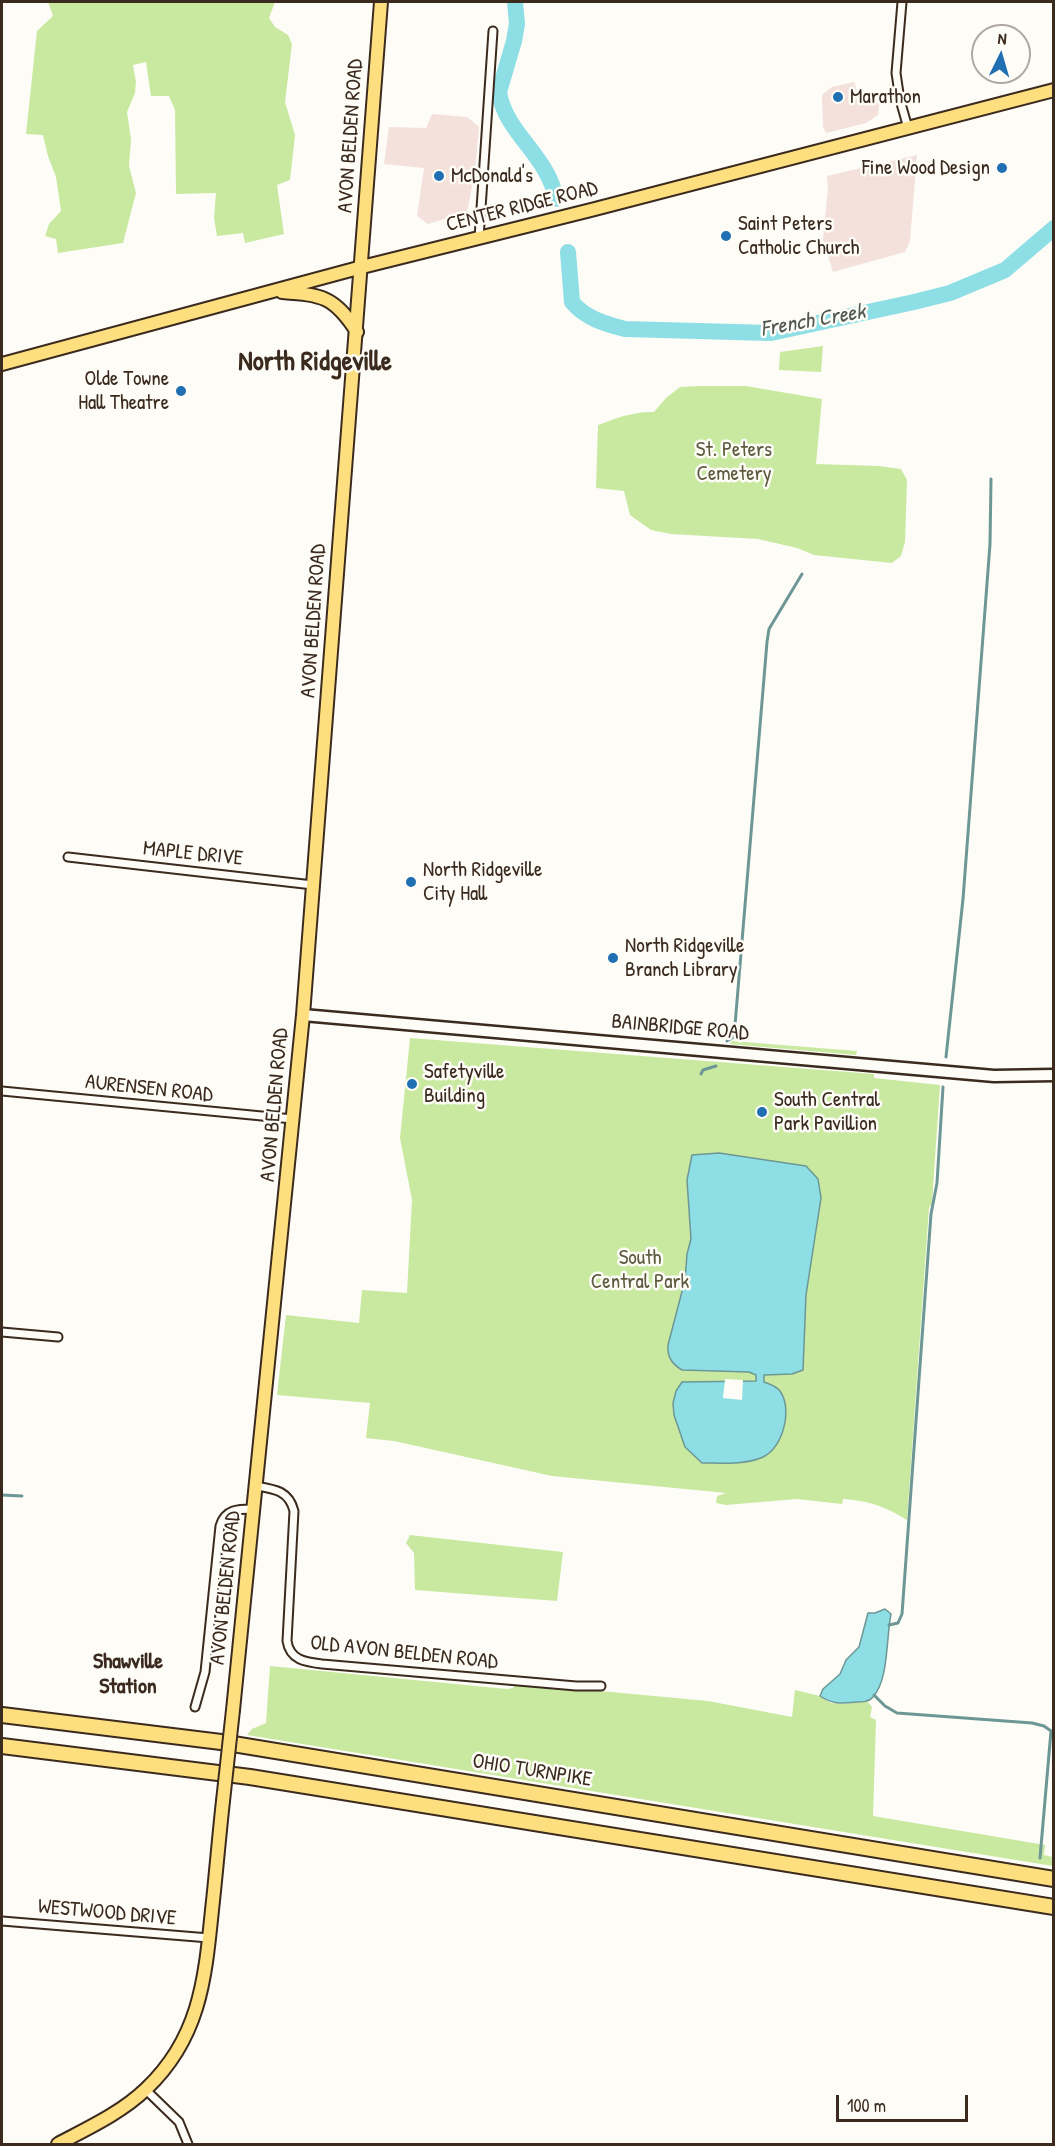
<!DOCTYPE html>
<html>
<head>
<meta charset="utf-8">
<style>
  body { margin:0 }
  #map { position:relative; width:1055px; height:2146px; overflow:hidden; background:#fdfcf7; font-family:"Patrick Hand",sans-serif }
  canvas { display:block }
  .frame { position:absolute; inset:0; border:3px solid #3b2a1e; pointer-events:none }
  .north { position:absolute; left:971px; top:24px; width:60px; height:60px; box-sizing:border-box; background:#fdfcf7; border:2px solid #afa8a0; border-radius:50%; rotate:5deg; font-size:16px; font-weight:700; line-height:24px; text-align:center; color:#3b2a1e }
  .north::after { content:''; display:block; margin:auto; width:21px; height:27px; background:#1f6fb2; clip-path:polygon(50% 0,100% 100%,50% 72%,0 100%) }
  .scale { position:absolute; left:836px; top:2095px; width:132px; height:27px; box-sizing:border-box; border:3px solid #3b2a1e; border-top:0; padding-left:8px; font-size:18px; line-height:21px; white-space:nowrap; color:#3b2a1e; -webkit-text-stroke:4px #fdfcf7; paint-order:stroke }
</style>
</head>
<body>
<div id="map">
<canvas width="1055" height="2146"></canvas>
<div class="frame"></div>
<div class="north">N</div>
<div class="scale">100 m</div>
</div>
<script>
const ctx = document.querySelector('canvas').getContext('2d');
ctx.lineJoin = 'round';
function paint(path, color) { ctx.fillStyle = color; ctx.fill(path, 'evenodd'); }
function stroke(path, color, width, dash) { ctx.strokeStyle = color; ctx.lineWidth = width; ctx.lineCap = dash ? 'butt' : 'round'; ctx.setLineDash(dash || []); ctx.stroke(path); }
function write(font, color, halo, rows, align = 'center') {
  ctx.font = font + ' "Patrick Hand",sans-serif'; ctx.lineWidth = 5; ctx.setLineDash([]); ctx.textBaseline = 'middle'; ctx.strokeStyle = halo; ctx.fillStyle = color; for (const [text, x, y, turn = 0] of rows) {
    ctx.save(); ctx.translate(x, y); ctx.rotate((+turn || 0) * Math.PI / 180); ctx.textAlign = isNaN(turn) ? turn : align; if (halo) ctx.strokeText(text, 0, 0); ctx.fillText(text, 0, 0); ctx.restore();
  }
}
paint(new Path2D(`
  M854,82l4,12 19,-3 3,7 -2,17 -12,8 -40,10 -3,-6 -1,-32 10,-8z
  M432,114l35,3 12,10 -4,45 -8,40 -39,12 -11,-8 7,-48 -40,-4 5,-37 37,1z
  M917,155l-7,86 -5,11 -72,20 -10,-33 5,-51 -1,-12z`), '#f4e1dc');
paint(new Path2D(`
  M48,2h227l-6,16 6,9 13,8 4,9 -7,58 10,33 -5,45 -13,5 7,49 -39,9 -2,-10 -26,3 -3,-18 2,-25 -40,1 -1,-84 -6,-14h-18l-5,-34 -13,3 3,17 -1,11 -8,19 4,27 -2,27 7,27 -13,50 -65,10 -2,-14 -11,-3 4,-12 12,-13 -5,-34 -8,-21 -5,-21 -17,-1 11,-103 16,-15z
  M823,346l-2,26 -42,-2 1,-18z
  M701,386h45l76,13 -6,65 63,2 22,3 6,11 -2,62 -4,14 -9,7 -78,-8 -17,-7 -39,-9 -87,-5 -20,-4 -21,-15 -6,-24 -28,-3 2,-63c18,-7 37,-14 56,-13l12,-14 14,-11z
  M410,1038l464,36v4l66,7 -8,118 -3,5 -22,312c-20,-13 -40,-20 -64,-21l-1,5 -45,-5 -71,6 -10,-2 1,-7 9,-3 -174,-17 -158,-35 -28,-3 4,-35 -93,-8 9,-80 73,8 3,-33 45,3 5,-93 -12,-62z
  M732,1041l125,10 -1,4 -127,-11z
  M410,1535l153,17 -6,49 -142,-11 -1,-37 -8,-10z
  M270,1666l237,23 6,-1 2,-5 193,18 84,16 3,-27 25,6 11,7 13,1 23,-3 5,6 -2,10 6,3 -3,96 172,29 -1,10 9,2v9l-806,-131 5,-6 14,-6z`), '#c9e9a1');
const water = new Path2D(`
  M719,1153l87,13 12,13 3,19 -15,97 -3,75 -11,4 -28,1v7c6,2 12,4 16,9 13,18 3,57 -17,66 -17,8 -42,6 -61,6l-17,-16 -11,-32 -1,-12 3,-12 6,-9 74,-1v-6l-7,-3 -67,-2c-10,-6 -15,-13 -14,-25l17,-65 2,-26 4,-15 -4,-59 5,-25z
  M885,1609l6,5c-5,24 -2,65 -18,83 -4,5 -11,5 -17,5 -15,2 -24,2 -36,-6l3,-7 17,-15 6,-14 13,-13 9,-34h7z`);
paint(water, '#8ddfe5');
stroke(water, '#6c9795', 1.5);
paint(new Path2D(`
  M725,1379l18,1 -1,20 -19,-2z`), '#fdfcf7');
stroke(new Path2D(`
  M727,1041l7,-4 33,-395 2,-13 33,-55
  M946,1057l17,-158 27,-355 1,-65
  M701,1074l2,-4 13,-4
  M2,1495l20,1
  M889,1625l9,-2 4,-9 29,-400 6,-31 6,-96
  M874,1695l11,11 12,7 135,10 12,3 7,5 -11,127`), '#6c9795', 3);
stroke(new Path2D(`
  M515,2l2,22 -3,17 -15,51c6,41 49,63 57,107
  M568,252l4,50c13,16 33,22 53,27l146,4 143,-31 36,-9 55,-23 49,-42`), '#8ddfe5', 16);
const street = new Path2D(`
  M902,2l-6,71 4,27 8,28
  M479,238l14,-207
  M68,857l245,28
  M2,1091l291,28
  M2,1332l56,5
  M256,1486c19,3 33,5 38,25l-7,130c3,19 18,21 35,23l254,22h25
  M195,1707l10,-35 15,-146c5,-17 18,-17 33,-17
  M2,1921l207,17
  M146,2090l33,32 9,22`);
const secondary = new Path2D(`
  M303,1015l691,61 60,-1`);
const primary = new Path2D(`
  M282,292c40,3 52,4 75,40
  M2,364l360,-97 229,-57 463,-120
  M233,1710l70,-695 78,-1013
  M58,2144c30,-16 63,-31 88,-55 54,-51 59,-110 66,-179 4,-36 7,-73 11,-109`);
const highway = new Path2D(`
  M2,1715l219,27 833,137
  M2,1746l248,31 804,130`);
stroke(street, '#3b2a1e', 11);
stroke(secondary, '#3b2a1e', 15);
stroke(primary, '#3b2a1e', 16);
stroke(highway, '#3b2a1e', 18);
stroke(street, '#fdfcf7', 7);
stroke(secondary, '#fdfcf7', 10);
stroke(primary, '#fedf80', 12);
stroke(highway, '#fedf80', 14);
const primaryBridge = new Path2D(`
  M223,1801l10,-91`);
stroke(primaryBridge, '#3b2a1e', 16, []);
stroke(primaryBridge, '#fedf80', 12);
for (const [x, y, r, color] of [
  [838,97,6,"#1f6fb2"],
  [1002,168,6,"#1f6fb2"],
  [439,176,6,"#1f6fb2"],
  [726,236,6,"#1f6fb2"],
  [181,391,6,"#1f6fb2"],
  [411,882,6,"#1f6fb2"],
  [613,958,6,"#1f6fb2"],
  [412,1084,6,"#1f6fb2"],
  [762,1112,6,"#1f6fb2"]
]) { const dot = new Path2D(); dot.arc(x, y, r, 0, 2 * Math.PI); ctx.fillStyle = color; ctx.fill(dot); stroke(dot, '#fdfcf7', 2); }
write('21px', '#3b2a1e', '#fdfcf7', [
  ["Marathon",850,97],
  ["Fine Wood Design",990,168,"right"],
  ["McDonald's",451,176],
  ["Saint Peters",738,224],
  ["Catholic Church",738,248],
  ["Olde Towne",169,379,"right"],
  ["Hall Theatre",169,403,"right"],
  ["North Ridgeville",423,870],
  ["City Hall",423,894],
  ["North Ridgeville",625,946],
  ["Branch Library",625,970],
  ["Safetyville",424,1072],
  ["Building",424,1096],
  ["South Central",774,1100],
  ["Park Pavillion",774,1124]
], 'left');
write('21px', '#3b2a1e', '#fdfcf7', [
  ["AVON BELDEN ROAD",351,136,-86],
  ["CENTER RIDGE ROAD",522,207,-14],
  ["AVON BELDEN ROAD",314,621,-86],
  ["MAPLE DRIVE",193,854,6],
  ["BAINBRIDGE ROAD",680,1028,5],
  ["AURENSEN ROAD",149,1089,6],
  ["AVON BELDEN ROAD",275,1105,-85],
  ["AVON BELDEN ROAD",226,1588,-84],
  ["OLD AVON BELDEN ROAD",404,1653,6],
  ["OHIO TURNPIKE",532,1771,9],
  ["WESTWOOD DRIVE",107,1913,5]
]);
write('21px', '#5e5a3f', '#fdfcf7', [
  ["St. Peters",734,450],
  ["Cemetery",734,474],
  ["South",640,1258],
  ["Central Park",640,1282]
]);
write('italic 22px', '#505750', '#fdfcf7', [
  ["French Creek",813,321,-10]
]);
write('bold 22px', '#3b2a1e', '#fdfcf7', [
  ["Shawville",128,1662],
  ["Station",128,1687]
]);
write('bold 27px', '#3b2a1e', '#fdfcf7', [
  ["North Ridgeville",315,363]
]);
</script>
</body>
</html>
